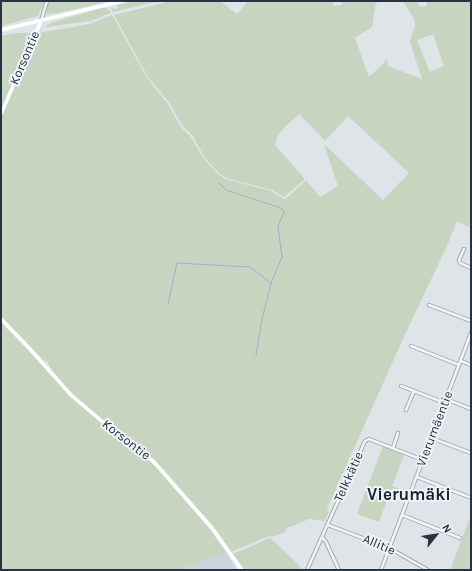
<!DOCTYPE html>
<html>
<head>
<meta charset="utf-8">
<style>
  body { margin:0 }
  #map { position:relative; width:472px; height:571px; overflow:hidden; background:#dfe4e9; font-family:Karla,sans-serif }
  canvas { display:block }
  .frame { position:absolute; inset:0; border:2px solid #273242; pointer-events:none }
  .north { position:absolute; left:416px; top:515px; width:40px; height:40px; -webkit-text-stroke:3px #eff3f7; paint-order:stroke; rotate:60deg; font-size:11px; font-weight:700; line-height:16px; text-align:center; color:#273242 }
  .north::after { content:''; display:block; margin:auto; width:14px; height:18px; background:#273242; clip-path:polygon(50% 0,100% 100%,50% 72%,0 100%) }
</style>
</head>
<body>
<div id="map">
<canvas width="472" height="571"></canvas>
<div class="frame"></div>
<div class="north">N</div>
</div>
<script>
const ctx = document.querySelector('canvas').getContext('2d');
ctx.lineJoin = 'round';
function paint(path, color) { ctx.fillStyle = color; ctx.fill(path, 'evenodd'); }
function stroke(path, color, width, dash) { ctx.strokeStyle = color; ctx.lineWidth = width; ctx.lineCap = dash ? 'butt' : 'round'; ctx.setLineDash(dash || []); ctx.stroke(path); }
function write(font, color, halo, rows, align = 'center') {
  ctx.font = font + ' Karla,sans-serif'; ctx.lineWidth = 4; ctx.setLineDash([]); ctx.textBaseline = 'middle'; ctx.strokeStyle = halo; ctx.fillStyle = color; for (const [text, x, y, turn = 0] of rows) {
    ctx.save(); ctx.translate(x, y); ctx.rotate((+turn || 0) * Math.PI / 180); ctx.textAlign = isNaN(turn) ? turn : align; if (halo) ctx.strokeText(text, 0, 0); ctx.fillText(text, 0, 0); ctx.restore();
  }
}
paint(new Path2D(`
  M226,552l11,18h-58z`), '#cdd3dc');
paint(new Path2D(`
  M1,1h44l-7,15 -37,10z
  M49,1h61l-52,12 -11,1 -1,-2z
  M135,1h24l-46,11 -2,-3 2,-1 4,1 1,-4z
  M171,1h49l17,13 11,-13h85l1,5 8,-1 1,-4h35l-3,5 -3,21 -17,11 14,39 14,-13 4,-6 1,8 34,13 -12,-37 5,-17 -1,-6 -11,-18h14l2,5 6,1 3,-6h43v227l-14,-7 -10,25 -45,95 -75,168 2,3 -4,9 -16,-2 -22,9 -2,4 -10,4 -8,1 -37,15c-10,-21 -28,-38 -43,-55 -11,-13 -22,-28 -35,-38 -32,-27 -87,-62 -106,-99v3l-45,-47v-201l32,-73 5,-9 52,-9 22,-9 35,63 21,26 12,22 11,11 12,21 14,15 8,6 46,12 13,8 5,-3 17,-16 14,17 18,-11 -14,-42 59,56 26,-27 -61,-57 -23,25 -26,-27c-10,10 -22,17 -24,31l29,33v2l-20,17 -12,-7 -46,-12 -8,-6 -14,-15 -11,-21 -11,-11 -13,-23 -21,-25 -34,-62zM433,34l11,32 -14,6 -13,-32z
  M102,8h5l4,5 -21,8 -44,6 -1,-1 8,-4z
  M18,33h15l-32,80v-77z
  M1,322l26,27 47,51 45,38 26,19 11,10 53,61 17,24 -47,18h-178z
  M383,446l21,9 -12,31 16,6 -1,4 -16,-6 -12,32 -22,-8z
  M471,515v55h-21z
  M270,538l28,26 5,6h-59l-11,-16z`), '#c6d4c0');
stroke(new Path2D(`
  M218,182l8,8 55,18 3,4 -6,14 4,31 -11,26 -9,36 -6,36
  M168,304l9,-41 73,4 21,16`), '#98b4cc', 1);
const minor = new Path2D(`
  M41,21l6,-20
  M464,249l-5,11 1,3 11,5
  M429,305l42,16
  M411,346l48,19
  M461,361l10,4
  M401,386l44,17
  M446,399l25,10
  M406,410l8,-19
  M431,438l40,15
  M393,448l5,-15
  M417,477l52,20
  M402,515l58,23
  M328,525l61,23 39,22
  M322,537l4,5 13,28
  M307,570l58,-129 4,-2 54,21
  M381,570l90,-237`);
stroke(minor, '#a4abb4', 4.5);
stroke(minor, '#f2f4f7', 2.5);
stroke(new Path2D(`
  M1,30l121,-29
  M1,114l40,-93
  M1,319l29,30 41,46 52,44 30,22 59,67 30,42`), '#fff', 3.5);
write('13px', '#273242', '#eff3f7', [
  ["Korsontie",25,58,-67],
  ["Vierumäentie",435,429,-69],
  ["Korsontie",126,440,38],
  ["Telkkätie",349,477,-66],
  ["Allitie",379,545,23]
]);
write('bold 17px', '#192332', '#eff3f7', [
  ["Vierumäki",409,495]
]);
</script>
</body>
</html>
